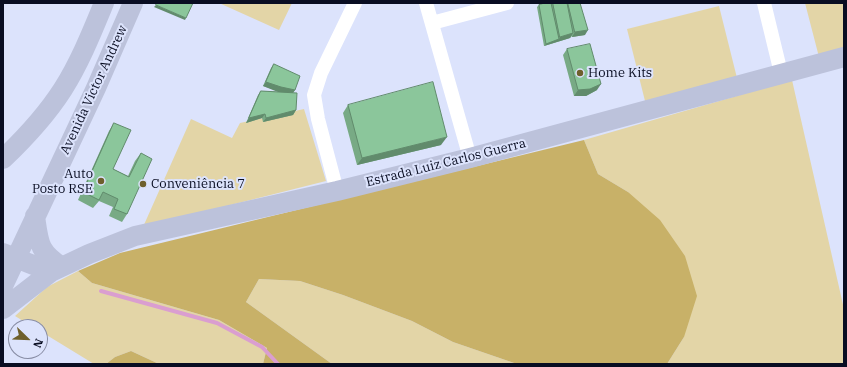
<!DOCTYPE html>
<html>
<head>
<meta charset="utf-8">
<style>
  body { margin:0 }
  #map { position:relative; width:847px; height:367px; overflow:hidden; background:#dce3fc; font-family:"IBM Plex Serif",serif }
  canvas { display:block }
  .frame { position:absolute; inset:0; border:4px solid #090d22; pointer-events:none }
  .north { position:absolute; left:8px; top:319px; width:40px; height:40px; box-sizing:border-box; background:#dce3fc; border:1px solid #888da5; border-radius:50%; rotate:113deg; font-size:11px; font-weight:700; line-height:16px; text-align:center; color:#090d22 }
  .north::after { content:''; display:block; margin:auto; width:14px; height:18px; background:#6e5f2c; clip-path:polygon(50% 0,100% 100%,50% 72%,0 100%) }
</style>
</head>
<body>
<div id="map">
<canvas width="847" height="367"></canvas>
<div class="frame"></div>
<div class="north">N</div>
</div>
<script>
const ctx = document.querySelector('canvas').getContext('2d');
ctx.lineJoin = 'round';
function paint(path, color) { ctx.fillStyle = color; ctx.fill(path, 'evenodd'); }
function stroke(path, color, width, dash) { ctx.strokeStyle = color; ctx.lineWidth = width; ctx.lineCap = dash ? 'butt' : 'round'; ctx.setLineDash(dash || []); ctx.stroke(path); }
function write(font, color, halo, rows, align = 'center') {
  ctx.font = font + ' "IBM Plex Serif",serif'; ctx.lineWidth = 4; ctx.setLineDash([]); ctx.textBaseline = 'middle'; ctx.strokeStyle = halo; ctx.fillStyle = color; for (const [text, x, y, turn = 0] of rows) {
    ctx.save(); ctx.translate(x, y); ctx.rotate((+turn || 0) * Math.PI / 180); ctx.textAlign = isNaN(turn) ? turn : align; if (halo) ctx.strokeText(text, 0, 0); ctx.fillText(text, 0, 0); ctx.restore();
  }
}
paint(new Path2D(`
  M219,3h73l-13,27z
  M805,3h39v48l-25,6z
  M719,6l18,72 -92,23 -18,-72z
  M792,80l52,229v55h-177l17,-27 -56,-145 -30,-18 -14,-34z
  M304,109l22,72 -183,46 48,-108 41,19 8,-15z
  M78,271l14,12 127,37 48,28 -4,16h-104l-28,-13 -16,6 -9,7h-12l-54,-33v-4h-7l-18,-11 32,-29z
  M259,279l41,2 43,14 69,26 41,21 64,22h-185l-86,-62z`), '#e3d5a7');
paint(new Path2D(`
  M584,140l14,34 30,18 32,28 25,36 12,40 -13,41 -17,27h-150l-64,-22 -41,-21 -69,-26 -43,-14 -41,-2 -13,23 86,62h-69l4,-16 -48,-28 -127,-37 -14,-12 42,-18z
  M131,351l28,13h-53l9,-7z`), '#c8b168');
stroke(new Path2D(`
  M101,291l116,32 45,24 16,17`), '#da9ed0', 4);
stroke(new Path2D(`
  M426,3l44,155
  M764,3l17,70
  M432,23l75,-20
  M337,191l-19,-72 -4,-24 7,-22 34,-70`), '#fff', 14);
stroke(new Path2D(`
  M3,159c21,-20 44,-45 60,-70 17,-27 29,-57 41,-86
  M35,216c4,27 3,35 27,51
  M3,253l48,19
  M3,286l93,-198 37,-85
  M3,309l48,-37 38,-18 46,-18 202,-45 133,-33 374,-101`), '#bcc2db', 20);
paint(new Path2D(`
  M545,3h35l5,32 -13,2v-1l-2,2 -26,8 -7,-39 2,-2z
  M567,49l30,41 -11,6h-12l-11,-41z
  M274,64l21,26 -2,3 3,17 -3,5 -30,7 -1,-4 -16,5 12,-28 3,-4 20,1 -18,-6 8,-18z
  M348,105l93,40 -84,20 -14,-52z
  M114,123l-1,46 15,7 7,-15 6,-8 -14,61 -5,8 -13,-6 4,-9 -14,-6 -6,7 -15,-8 31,-69z`), '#78aa85');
paint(new Path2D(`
  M156,5l30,13 -1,2 -31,-13z
  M588,30l-3,5 -13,2 3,-5z
  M573,33l-3,5 -26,8 2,-2 13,-5 1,-2z
  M266,82l29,8 -3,4 -14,-2 -15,-6z
  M601,84l-4,6 -11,6h-12l4,-6z
  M296,110l-3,5 -30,7 3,-4z
  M265,114l-3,4 -16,5 3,-5z
  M447,137l-6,8 -84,20 5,-7z`), '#618b6c');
const building = new Path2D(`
  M157,3h36l-7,15 -30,-13z
  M545,3h6l8,36 -13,5 -7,-39z
  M553,3h14l6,30 -13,4z
  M568,3h12l8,27 -13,2z
  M590,44l11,40 -11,5 -12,1 -11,-41z
  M274,64l26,12 -5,14 -14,-3 -15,-5z
  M433,82l14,55 -85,21 -14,-53z
  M261,91l36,2 -1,17 -30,8 -1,-4 -16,4z
  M114,123l17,7 -18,39 16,8 12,-24 11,6 -25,55 -13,-5 4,-10 -15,-7 -4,8 -16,-8z`);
paint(building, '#8bc69b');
stroke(building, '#618b6c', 1);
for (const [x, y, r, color] of [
  [580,73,4,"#6e5f2c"],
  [101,181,4,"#6e5f2c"],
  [143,184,4,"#6e5f2c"]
]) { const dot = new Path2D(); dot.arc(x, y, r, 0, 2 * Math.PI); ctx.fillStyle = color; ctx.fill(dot); stroke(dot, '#dce3fc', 1.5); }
write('13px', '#090d22', '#dce3fc', [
  ["Home Kits",588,73],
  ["Auto",93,174,"right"],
  ["Posto RSE",93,189,"right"],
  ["Conveniência 7",151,184]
], 'left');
write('13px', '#090d22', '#dce3fc', [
  ["Avenida Victor Andrew",94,90,-65],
  ["Estrada Luiz Carlos Guerra",446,163,-14]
]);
</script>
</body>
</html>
